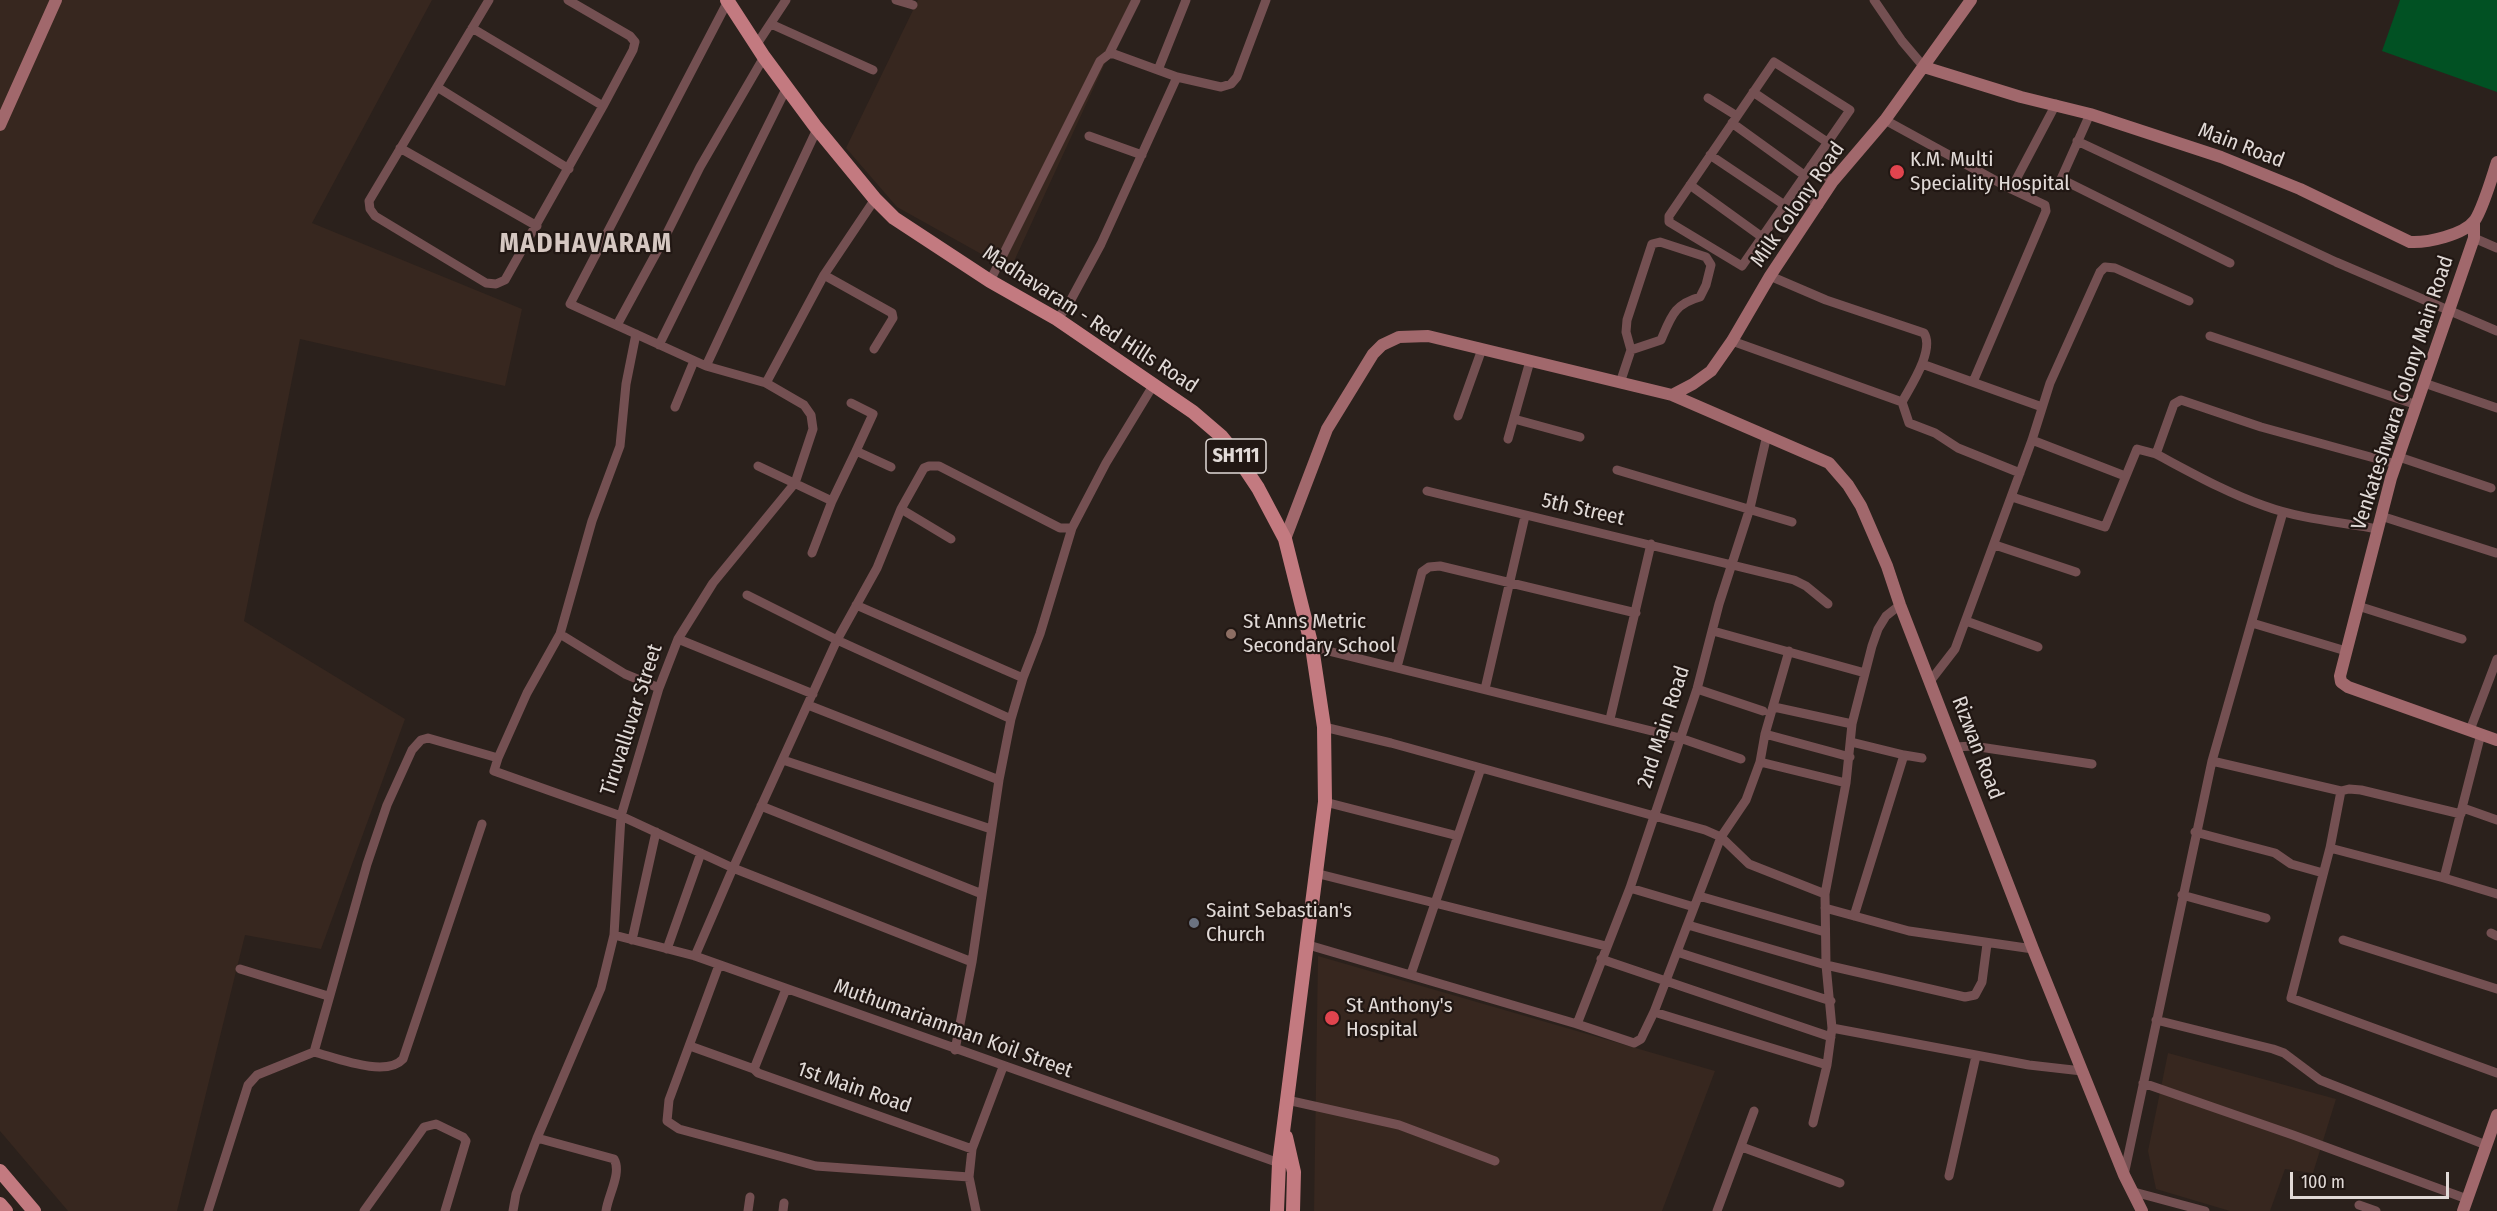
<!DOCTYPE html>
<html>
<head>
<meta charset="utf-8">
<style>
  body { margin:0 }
  #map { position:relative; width:2497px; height:1211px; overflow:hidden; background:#2b211c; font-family:"Fira Sans Condensed",sans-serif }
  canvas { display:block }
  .scale { position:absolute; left:2290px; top:1172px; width:159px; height:27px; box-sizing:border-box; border:3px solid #e1dad7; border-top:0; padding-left:8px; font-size:18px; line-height:21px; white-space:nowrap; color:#e1dad7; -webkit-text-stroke:4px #211713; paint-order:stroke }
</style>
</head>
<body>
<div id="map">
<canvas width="2497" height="1211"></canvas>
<div class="scale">100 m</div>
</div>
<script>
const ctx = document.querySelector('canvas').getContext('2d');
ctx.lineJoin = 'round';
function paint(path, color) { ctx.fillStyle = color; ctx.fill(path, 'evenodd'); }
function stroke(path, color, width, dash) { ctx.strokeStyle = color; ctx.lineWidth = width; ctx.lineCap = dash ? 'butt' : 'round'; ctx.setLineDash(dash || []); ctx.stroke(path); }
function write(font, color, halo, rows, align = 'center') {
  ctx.font = font + ' "Fira Sans Condensed",sans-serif'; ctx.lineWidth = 4.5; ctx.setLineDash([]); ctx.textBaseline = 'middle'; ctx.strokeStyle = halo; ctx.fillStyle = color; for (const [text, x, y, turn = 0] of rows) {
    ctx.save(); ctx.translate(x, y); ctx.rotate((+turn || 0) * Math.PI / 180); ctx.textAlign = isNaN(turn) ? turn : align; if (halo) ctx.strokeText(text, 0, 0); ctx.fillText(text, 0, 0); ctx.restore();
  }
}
paint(new Path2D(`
  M0,0h432l-120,223 210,86 -17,77 -205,-47 -56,282 161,98 -84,230 -76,-14 -68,276h-109l-68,-80z
  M918,0h216l-124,270 -113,-63 -51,-59z
  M1318,956l397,115 -53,140h-348z
  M2168,1053l168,46 -23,74 -28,-4 -15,42h-40l-74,-22 -8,-38z`), '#37271f');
paint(new Path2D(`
  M2400,0h97v92l-115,-41z`), '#015123');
stroke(new Path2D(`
  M489,0l-52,87 132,82
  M568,0l62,36 5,6 -2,8 -30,56
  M896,0l17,5
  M1874,0l28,41 22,26
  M771,24l102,46
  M757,44l29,-44
  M1109,54l27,-54
  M1774,62l76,48 -108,156 -73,-44v-6z
  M1158,70l28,-70
  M437,87l-68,114 1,8 5,7 111,67 10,1 9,-4 98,-174 -131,-78
  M1753,92l74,50
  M1708,98l29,18
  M2090,114l-29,65 169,84
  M1885,120l126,69 34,16 1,6 -73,171
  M1732,123l72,52
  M1089,136l53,19
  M2077,141l259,121 161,69
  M400,148l137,78
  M1710,155l73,49
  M1811,166l22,15
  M1690,185l72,52
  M1796,188l23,17
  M2011,189l45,-85
  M2474,238l23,10
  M1770,276l56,24 98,33c11,17 -14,54 -22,69
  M990,281l110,-220 9,-7h5l63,23
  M1057,319l10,-12 34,-63 76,-167 44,10 10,-3 6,-7 29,-77
  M617,325l49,-90 34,-68 64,-110
  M636,334l-10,50 -6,62 -28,75 -32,113 -33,59 -29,65 -4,13 127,45 112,52 -38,88
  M2210,336l207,69
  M1732,341l170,61 7,21 26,10 23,15 62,25
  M659,345l128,-258
  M874,349l19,-31 -1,-5 -68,-38 51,-76
  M1922,364l120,43
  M706,366l112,-239
  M766,383l58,-108
  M1620,383l11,-33 -5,-18 1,-12 25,-76 8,-2 46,15 5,8 -5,20 -6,12c-26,7 -29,20 -39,43l-30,10
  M2424,383l73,25
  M851,403l22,11 -17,37
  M675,407l19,-46
  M1458,416l24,-67
  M1514,419l66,18
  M1508,439l22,-78
  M2032,440l93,36
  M2399,457l92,31
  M758,466l74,35 -20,52
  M1617,470l175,52
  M1427,491l367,89 12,6 22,18
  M2012,497l93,30 32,-78 19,5
  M832,501l24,-50 35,16
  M2381,516l115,37
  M2378,529c-37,-7 -78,-10 -113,-23 -38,-13 -73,-33 -109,-52l18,-50 7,-4 80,27 135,37
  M951,539l-50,-30 23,-41 5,-2h10l121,62h12l34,-65 48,-79
  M1995,545l81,27
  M747,595l90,45 174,79 -12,61 -27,182 -239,-94 104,-228 40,-72 24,-59
  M856,605l167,73 -12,41
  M2358,606l104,33
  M1966,621l72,26
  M2252,623l94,28
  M1713,631l152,42
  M560,634l65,40 34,14
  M678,639l135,55
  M1312,647l368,91 61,21
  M1789,651l-24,83 -5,28 -14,38 -25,37 -67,175 173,53
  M1397,667l25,-95 7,-5 11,-1 196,47
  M1023,678l17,-44 32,-106
  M1931,680l24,-31 77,-209 18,-57 50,-111 5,-5 10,1 74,33
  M1485,689l40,-173
  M1697,689l66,22
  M808,705l191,75
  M1774,707l78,17
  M1610,719l41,-175
  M1324,727l67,16 314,87 16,7 28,27 76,30
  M2470,730l27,-71
  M1765,734l85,23
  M1851,742l53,13 -50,161
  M1955,747l18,-1 119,18
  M1904,755l18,3
  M783,760l208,69
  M2212,761l129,30 -11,57 114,30 37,-144
  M1760,762l86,21 -21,111 1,71 6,63 -5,37 -14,58
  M1846,783l6,-59 20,-78 6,-17 8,-13 14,-11
  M2341,791l8,-2 12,1 100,24
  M1325,802l133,34
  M761,806l221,88
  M2463,808l34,12
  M2195,832l80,21 16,11 32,9
  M2330,848l-39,150 206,75
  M1315,873l291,73
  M2444,878l53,16
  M1630,888l64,19
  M2182,895l84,23
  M1699,896l126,36
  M1825,908l84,23 124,18
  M1688,925l138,40 139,32 10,-2 7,-13 5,-38
  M2491,933l6,3
  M614,935l81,21 584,207
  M632,940l24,-108
  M2343,940l154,49
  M1305,944l272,80 57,19 7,-4 13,-27
  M667,949l34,-96
  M1677,952l154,49
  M1601,959l230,78
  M719,965l-50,135 -2,21 12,8 137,37 153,11 3,-28 31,-82
  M240,969l88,27
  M1411,974l70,-206
  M2156,1020l117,29 11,4 36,27 166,65
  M1577,1024l53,-136 67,-199 22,-85 31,-96 17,-73
  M1832,1028l197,37 53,6
  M690,1046l64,23 4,4 214,76
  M955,1050l17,-88
  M314,1052c23,6 72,26 89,7l79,-235
  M754,1069l32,-80
  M2143,1083l150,52 174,64
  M1287,1100l112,25 96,36
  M537,1138l77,21c8,14 -6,36 -8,52
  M1742,1147l98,36
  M2124,1175l88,-414 71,-249
  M1949,1176l27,-120
  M969,1177l7,34
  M2134,1192l71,19
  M2359,1205l17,6
  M208,1211l40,-126 9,-10 57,-23 53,-188 20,-59 25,-55 9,-10 7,-2 70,20
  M364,1211l60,-84 12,-3 27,13 3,4 -21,70
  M513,1211l3,-17 21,-56 64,-150 13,-53 7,-119 38,-128 19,-49 35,-56 82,-100 18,-54 -2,-14 -7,-10 -38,-22 -60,-17 -136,-62 158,-303
  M748,1211l2,-14
  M783,1211l1,-8
  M1717,1211l37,-100`), '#745052', 9);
stroke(new Path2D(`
  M1924,67l97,30 69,17 131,43 79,32 110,53c17,1 54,-7 65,-22 8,-12 17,-43 22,-58
  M0,125l56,-125
  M2474,221v17l-83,240 -51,198 1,6 7,5 149,53
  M1672,395l21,-11 18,-13 21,-30 38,-65 63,-95 52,-61 86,-120
  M1285,539l42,-110 46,-75 9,-9 17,-8 29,-1 244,59 157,68 19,22 13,21 26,60 13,39 133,344 91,226 18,36
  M2463,1211l34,-96`), '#a1686c', 12);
stroke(new Path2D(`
  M727,0l37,57 51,69 60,73 19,19 96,63 67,38 136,93 28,24 13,16 24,36 27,51 27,108 12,80 1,75 -46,361 -2,48
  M1286,1137l8,35 -1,39
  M0,1171l34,40
  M0,1204l6,7`), '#c37a80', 14);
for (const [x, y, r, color] of [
  [1897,172,8,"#e0444e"],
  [1231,634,6,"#8d6e63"],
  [1194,923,6,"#6b7280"],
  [1332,1018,8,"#e0444e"]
]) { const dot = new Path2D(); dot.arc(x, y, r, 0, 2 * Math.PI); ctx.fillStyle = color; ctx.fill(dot); stroke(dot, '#211713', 2); }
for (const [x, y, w] of [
  [1236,456,60]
]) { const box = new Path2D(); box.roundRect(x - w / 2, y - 17, w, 34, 4.5); ctx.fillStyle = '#211713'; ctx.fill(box); stroke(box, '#e1dad7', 1.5); }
write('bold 20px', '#e1dad7', null, [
  ["SH111",1236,456]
]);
write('21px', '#e1dad7', '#211713', [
  ["Main Road",2241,146,21],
  ["Milk Colony Road",1798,205,-55],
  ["Madhavaram - Red Hills Road",1090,320,33],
  ["Venkateshwara Colony Main Road",2403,393,-72],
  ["5th Street",1583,510,13],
  ["Tiruvalluvar Street",632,720,-72],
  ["2nd Main Road",1664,727,-72],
  ["Rizwan Road",1977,748,69],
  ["Muthumariamman Koil Street",953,1029,20],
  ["1st Main Road",854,1088,19]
]);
write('21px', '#e1dad7', '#211713', [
  ["K.M. Multi",1910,160],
  ["Speciality Hospital",1910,184],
  ["St Anns Metric",1243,622],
  ["Secondary School",1243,646],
  ["Saint Sebastian's",1206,911],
  ["Church",1206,935],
  ["St Anthony's",1346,1006],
  ["Hospital",1346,1030]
], 'left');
ctx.letterSpacing = '1.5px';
write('bold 27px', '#d5c7c1', '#211713', [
  ["MADHAVARAM",586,244]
]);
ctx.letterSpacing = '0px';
</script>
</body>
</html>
